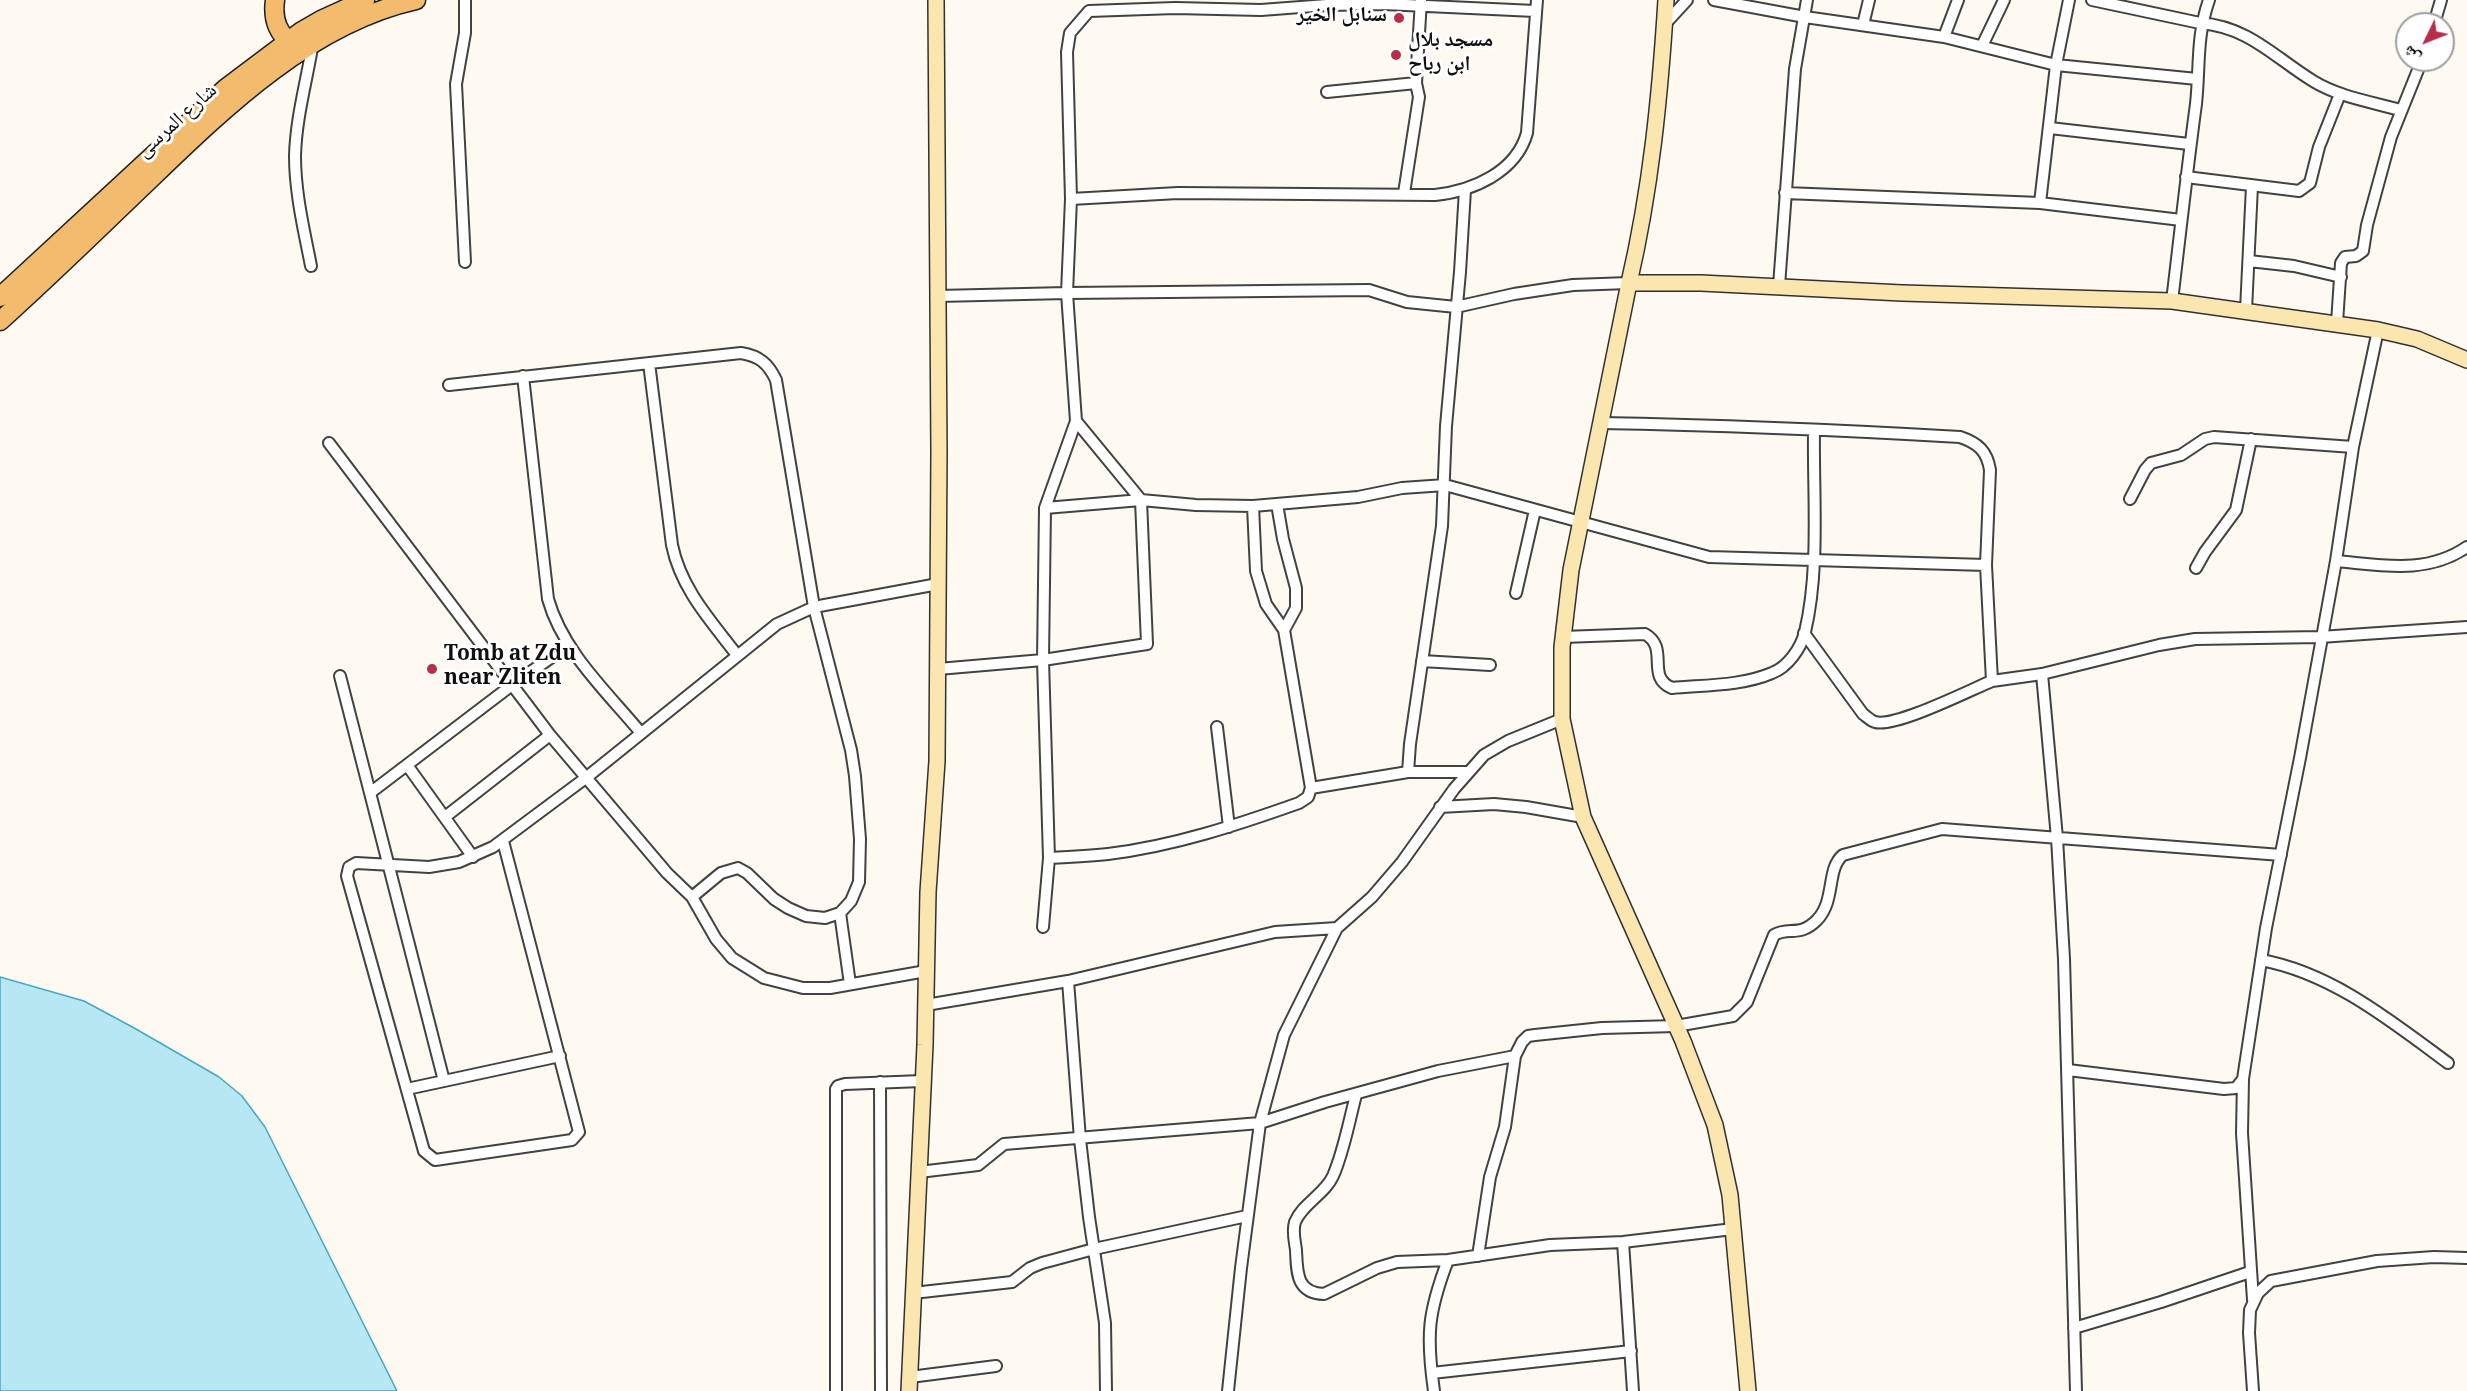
<!DOCTYPE html>
<html>
<head>
<meta charset="utf-8">
<style>
  body { margin:0 }
  #map { position:relative; width:2467px; height:1391px; overflow:hidden; background:#fef9f1; font-family:Georgia,"Noto Naskh Arabic",serif }
  canvas { display:block }
  .north { position:absolute; left:2395px; top:12px; width:60px; height:60px; box-sizing:border-box; background:#fff; border:2px solid #9f9f9f; border-radius:50%; rotate:227deg; font-size:16px; font-weight:700; line-height:24px; text-align:center; color:#0f0f0f }
  .north::after { content:''; display:block; margin:auto; width:21px; height:27px; background:#b92c4b; clip-path:polygon(50% 0,100% 100%,50% 72%,0 100%) }
</style>
</head>
<body>
<div id="map">
<canvas width="2467" height="1391"></canvas>
<div class="north">ش</div>
</div>
<script>
const ctx = document.querySelector('canvas').getContext('2d');
ctx.lineJoin = 'round';
function paint(path, color) { ctx.fillStyle = color; ctx.fill(path, 'evenodd'); }
function stroke(path, color, width, dash) { ctx.strokeStyle = color; ctx.lineWidth = width; ctx.lineCap = dash ? 'butt' : 'round'; ctx.setLineDash(dash || []); ctx.stroke(path); }
function write(font, color, halo, rows, align = 'center') {
  ctx.font = font + ' Georgia,"Noto Naskh Arabic",serif'; ctx.lineWidth = 6; ctx.setLineDash([]); ctx.textBaseline = 'middle'; ctx.strokeStyle = halo; ctx.fillStyle = color; for (const [text, x, y, turn = 0] of rows) {
    ctx.save(); ctx.translate(x, y); ctx.rotate((+turn || 0) * Math.PI / 180); ctx.textAlign = isNaN(turn) ? turn : align; if (halo) ctx.strokeText(text, 0, 0); ctx.fillText(text, 0, 0); ctx.restore();
  }
}
const water = new Path2D(`
  M0,977l84,24 52,28 83,48 23,19 23,31 132,264h-397z`);
paint(water, '#b8e7f4');
stroke(water, '#42a9c7', 1.5);
const street = new Path2D(`
  M465,0v33l-9,51 9,178
  M1537,0l-10,133c-11,39 -54,58 -92,62l-257,-2 -107,6 -4,94 9,128 -31,87 96,-8 55,5 57,1 105,-9 44,-9 43,-3 264,72 277,8
  M1714,0l91,17 139,20 112,28 141,14
  M2092,0l108,23c49,4 74,34 113,58 26,16 59,21 87,29
  M2434,24l7,-24
  M1664,25l23,-25
  M1863,25l6,-25
  M1944,37l14,-37
  M1982,46l22,-46
  M1327,92l89,-9
  M2050,128l139,16
  M2186,177l113,14 11,-8 9,-36 21,-53
  M1465,190l-5,82 -14,154 -4,100 -32,218 -2,28h61
  M1404,193l15,-96 -3,-14 5,-83
  M1785,193l255,10 141,17
  M1071,199l-4,-147 3,-19 19,-22 86,-3 86,2 66,-5 57,-1 151,7
  M2040,203l16,-138 13,-65
  M2249,261l45,5 47,11
  M311,266c-7,-36 -16,-73 -16,-110 1,-39 12,-76 18,-114
  M1779,286l16,-217 12,-69
  M938,296l129,-3 302,-3 38,12 49,5 58,-13 59,-9 56,-2
  M2172,301c8,-66 15,-131 24,-197 4,-37 0,-67 13,-104
  M2246,310l6,-124
  M2337,323l4,-60 4,-6 11,-1 7,-5 4,-26 24,-88 31,-77
  M649,363l23,182c9,44 39,76 65,110
  M523,376l25,223c15,53 59,93 93,134
  M449,385l292,-32c18,3 27,10 35,27l38,227 37,143 4,26 5,63 -1,43 -8,19 -11,12 -15,5 -19,-2 -18,-8 -14,-9 -27,-26 -9,-5 -17,5 -29,24
  M1599,423c121,2 241,7 361,14 18,6 27,14 30,33l-4,95 6,116 50,-7 117,-29 36,-6 125,-2 147,-10
  M329,443l221,292 117,138 25,24 24,42 16,19 32,20 39,10h27l96,-17
  M2130,499l15,-29 6,-7 30,-8 24,-16 9,-2 139,10
  M1277,504l6,35 13,49v20l-12,22
  M2336,561c46,4 90,14 131,-14
  M2196,568l9,-16 31,-42 15,-71
  M1516,593l19,-83
  M1804,633l59,81c3,2 8,7 12,8 20,6 95,-32 117,-41
  M1563,637l82,-3c25,14 0,43 27,54 32,-3 70,-2 100,-15 16,-6 29,-25 33,-41 15,-63 8,-137 9,-201
  M1422,661l68,4
  M938,669l105,-9 104,-16 -6,-144 -65,-79
  M2042,674l15,164 7,121 12,432
  M340,676l104,405
  M1217,727l12,100
  M407,765l66,92
  M1311,788l97,-16
  M370,793l142,-108 57,-40
  M1440,807l54,-3 32,3 57,10
  M445,817l105,-82
  M503,841l76,291 -7,8 -137,20 -11,-9 -77,-275 2,-9 7,-4 73,4 30,-5 34,-15 94,-70 190,-153 37,-17 124,-23
  M1049,858c20,-1 40,-2 59,-4 66,-8 129,-29 191,-51l9,-6 3,-9 -27,-158 -18,-26 -10,-33 -3,-65
  M840,913l10,71
  M1043,927l6,-69 -6,-198 2,-152
  M2261,960c71,13 130,61 187,103
  M1068,981l12,158 9,78 16,106 1,68
  M926,1005l142,-24 207,-49 62,-4 35,-31 30,-35 52,-73 30,-34 24,-14 54,-22
  M2068,1070l156,19 12,-1 7,-9 23,-151 34,-170 36,-197 17,-114 25,-117
  M2243,1079l-1,54 11,167
  M880,1082l1,309
  M407,1089l153,-33
  M1356,1095c-7,26 -12,56 -23,81 -8,18 -31,28 -38,46 -3,9 0,20 1,28 1,22 0,43 28,44l53,-26 20,-6 51,-2 102,-15 73,-3 110,-13
  M919,1172l59,-7 26,-21 256,-21 65,-21 113,-31 77,-15
  M1623,1242l10,149
  M1478,1256l12,-79 15,-50 10,-71 7,-14 6,-6 7,-1 67,-7 74,-2 57,-10 14,-14 27,-67c15,-9 25,3 43,-15 19,-20 9,-51 26,-65l99,-26 339,26
  M913,1293l99,-11 18,-14 12,-5 52,-14 153,-33
  M2074,1328l87,-26 89,-30
  M1432,1373l199,-22
  M910,1377l86,-11
  M836,1391v-302l2,-3 7,-2 77,-3
  M1228,1391l13,-123 19,-145 24,-88 53,-107
  M1434,1391c-8,-56 -6,-79 14,-131
  M2253,1391l-4,-58 1,-23 8,-17 13,-12 106,-20 57,-4 33,1`);
const secondary = new Path2D(`
  M1629,283c22,-95 31,-186 37,-283
  M909,1391l16,-346 3,-153 9,-131 2,-309 -3,-452
  M1748,1391l-18,-196 -15,-70 -32,-84 -100,-224 -21,-98v-72l9,-77 58,-287h72l201,10 270,8 206,29 39,9 50,21`);
const primary = new Path2D(`
  M275,0c-3,22 4,34 20,48
  M0,297l225,-208 77,-58 19,-11 44,-20
  M0,321c49,-44 96,-90 143,-135 77,-74 165,-162 273,-186`);
stroke(street, '#424242', 14);
stroke(secondary, '#313131', 18);
stroke(primary, '#202020', 21);
stroke(street, '#fff', 10);
stroke(secondary, '#fbe6af', 15);
stroke(primary, '#f2bb6d', 18);
for (const [x, y, r, color] of [
  [1399,18,6,"#b92c4b"],
  [1396,55,6,"#b92c4b"],
  [432,669,6,"#b92c4b"]
]) { const dot = new Path2D(); dot.arc(x, y, r, 0, 2 * Math.PI); ctx.fillStyle = color; ctx.fill(dot); stroke(dot, '#fff', 2); }
write('bold 21px', '#0f0f0f', '#fff', [
  ["سنابل الخير",1387,18,"right"],
  ["مسجد بلال",1408,43],
  ["ابن رباح",1408,67],
  ["Tomb at Zdu",444,657],
  ["near Zliten",444,681]
], 'left');
write('21px', '#0f0f0f', '#fff', [
  ["شارع المرسى",179,123,-42]
]);
</script>
</body>
</html>
